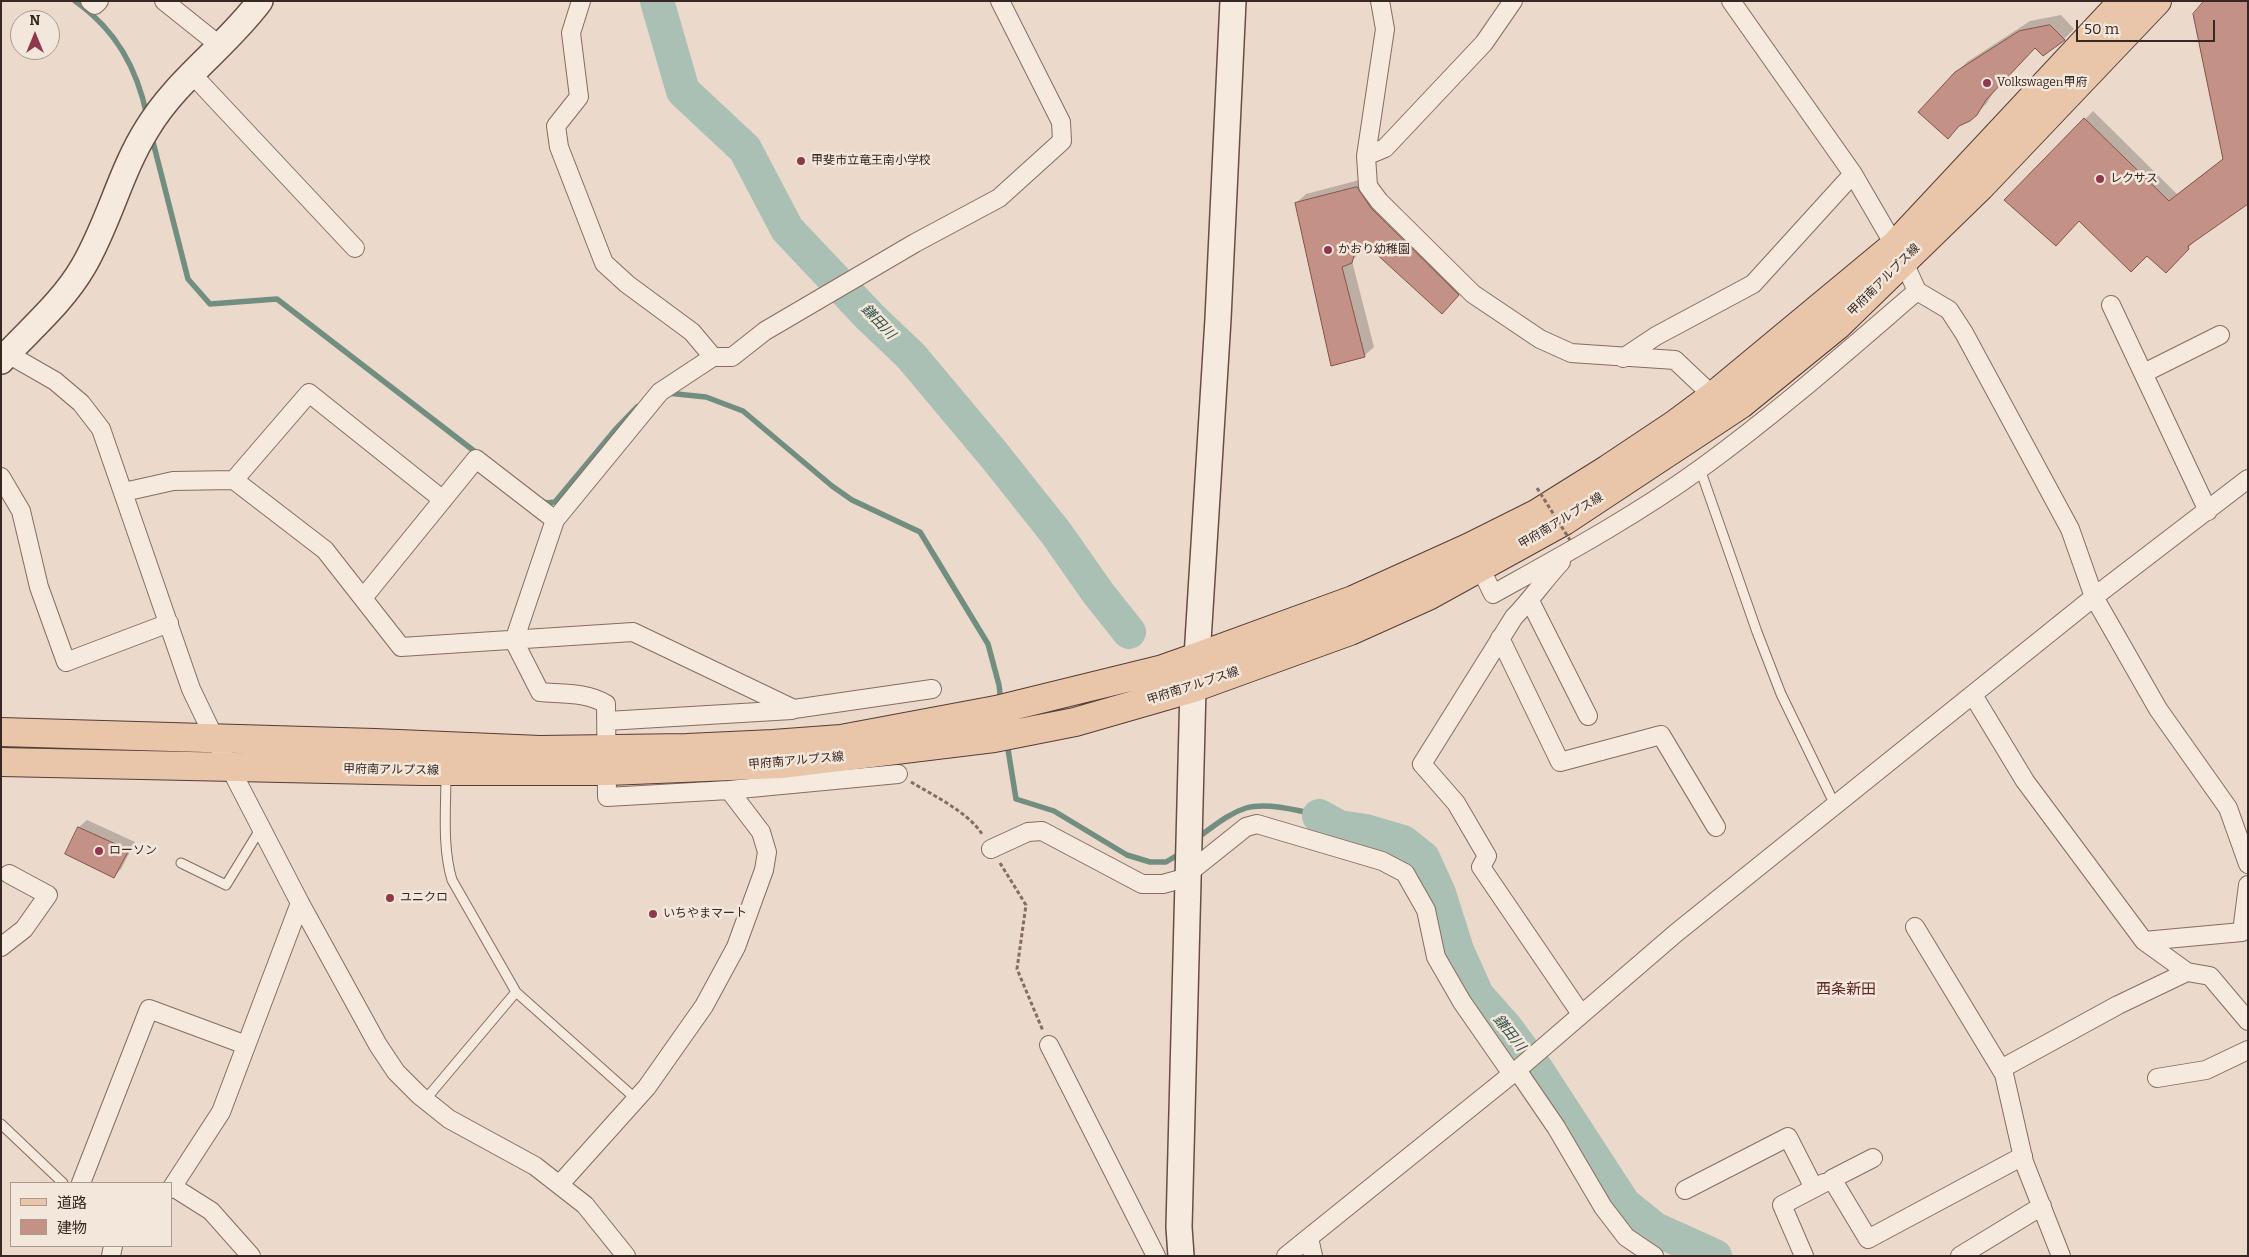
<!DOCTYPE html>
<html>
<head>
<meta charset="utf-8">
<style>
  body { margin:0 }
  #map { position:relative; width:2249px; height:1257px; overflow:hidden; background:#ebdacc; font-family:Bitter,"Noto Sans JP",serif }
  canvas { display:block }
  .frame { position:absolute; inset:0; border:2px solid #382823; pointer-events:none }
  .legend { position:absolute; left:10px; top:1182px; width:162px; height:65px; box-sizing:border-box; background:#f3e6da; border:1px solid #a89a91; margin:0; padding:6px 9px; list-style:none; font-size:15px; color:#382823 }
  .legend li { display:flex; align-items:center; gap:10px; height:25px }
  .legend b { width:25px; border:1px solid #a89a91 }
  .north { position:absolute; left:10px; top:10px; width:50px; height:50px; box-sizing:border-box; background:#f3e6da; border:1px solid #a89a91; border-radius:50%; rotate:0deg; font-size:14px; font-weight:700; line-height:20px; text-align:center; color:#382823 }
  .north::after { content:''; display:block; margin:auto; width:18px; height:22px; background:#8f384d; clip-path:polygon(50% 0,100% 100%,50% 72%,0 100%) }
  .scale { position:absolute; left:2076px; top:20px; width:139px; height:22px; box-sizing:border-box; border:2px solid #382823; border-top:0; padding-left:6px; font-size:15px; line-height:18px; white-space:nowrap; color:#382823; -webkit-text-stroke:4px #f3e6da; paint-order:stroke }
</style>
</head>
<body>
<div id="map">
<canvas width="2249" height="1257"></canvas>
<div class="frame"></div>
<ul class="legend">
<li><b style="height:6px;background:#e9c5a9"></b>道路</li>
<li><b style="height:14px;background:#c49186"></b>建物</li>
</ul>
<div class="north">N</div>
<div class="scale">50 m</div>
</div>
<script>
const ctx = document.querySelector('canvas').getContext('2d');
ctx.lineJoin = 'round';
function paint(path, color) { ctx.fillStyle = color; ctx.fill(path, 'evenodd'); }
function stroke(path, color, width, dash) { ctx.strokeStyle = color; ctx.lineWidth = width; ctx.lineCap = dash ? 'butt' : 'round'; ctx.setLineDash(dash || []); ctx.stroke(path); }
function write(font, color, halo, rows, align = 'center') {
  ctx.font = font + ' Bitter,"Noto Sans JP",serif'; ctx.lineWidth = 5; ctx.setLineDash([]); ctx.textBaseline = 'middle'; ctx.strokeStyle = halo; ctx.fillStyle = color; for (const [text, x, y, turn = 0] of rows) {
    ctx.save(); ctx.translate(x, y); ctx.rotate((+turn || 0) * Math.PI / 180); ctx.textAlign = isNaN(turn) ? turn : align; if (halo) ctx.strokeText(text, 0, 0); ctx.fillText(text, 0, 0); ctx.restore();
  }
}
paint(new Path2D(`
  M2061,15l13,14 -10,10 -29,7 -39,42 -9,15 -17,17 -14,-47 11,-11 63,-41z
  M2093,111l84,83 47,-36 24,45 -52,37 -30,31 -19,-17 -68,-34 -73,-20z
  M1367,178l100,107 -16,18 -78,-55 -11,2 -10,11 22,86 -10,9 -68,-153 10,-9z
  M87,820l48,22 -14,27 -7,7 -47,-22 12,-27z`), '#0003');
stroke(new Path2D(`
  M75,1c41,29 62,67 72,115
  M152,138l36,141 22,25 67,-5 201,155
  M667,393l39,4 37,14 89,75 20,14 68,32 68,112 11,41 2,17
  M540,500l6,3 9,-1 60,-72 22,-23
  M1007,743l9,56 38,12 73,44 23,7h16l15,-9
  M1197,838c16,-11 30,-24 49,-30 30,-9 90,13 120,23`), '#728e80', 5.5);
stroke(new Path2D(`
  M657,1l26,90 62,58 42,80 83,88 41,39 83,99 62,78 42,60 31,39
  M1319,816l20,11 27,4 37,11 20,16 16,35 18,57 20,45 30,34 28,38 89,137 31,25 60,27`), '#abc0b5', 34);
const building = new Path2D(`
  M2204,1h44v203l-60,42 1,3 -23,24 -19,-17 -16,16 -52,-51 -23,25 -52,-46 80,-82 85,83 54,-42 -30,-145z
  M2050,25l15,15 -22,16 -8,-8 -49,52 -9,15 -7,6 -11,5 -11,13 -30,-27 37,-40 64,-41z
  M1357,187l14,21 88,87 -17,19 -70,-64 -17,2 -3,11 -10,4 23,90 -34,9 -36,-163z
  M78,827l51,23 -15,28 -49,-24z`);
paint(building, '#c49186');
stroke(building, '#83534a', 1);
const lane = new Path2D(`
  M1700,469l57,163 24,62 54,111
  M446,773c0,35 -4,74 6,107l64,112 120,107
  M181,863l45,22 35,-57
  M425,1100l91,-108
  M1,1124l62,59`);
const street = new Path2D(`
  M90,1l5,4 4,-4
  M164,1l55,44
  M581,1l-10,32 8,64 -23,29 3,21 45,116 23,21 65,48 21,25
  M1380,1l5,28 -19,127 2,30 11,15 94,93 67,45 31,14 104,7 38,36
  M1731,1l122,173 50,86 14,31 32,19 15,23 106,196 24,68 64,112 70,99 20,56
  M191,73l164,175
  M1366,156l19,-8 99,-105 29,-42
  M2111,305l97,206
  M1,350l54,31 26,22 20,26 90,260 23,48 86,166 78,142 18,27 23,23 30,24 86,47 50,39 41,51
  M1623,358l33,-22 97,-52 100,-110
  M2144,373l76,-38
  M1,477l20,34 18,76 27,75 103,-39
  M234,480l75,-87 134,107
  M124,492l49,-11 61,-1 91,70 76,97 232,-15 161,77 138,-20
  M1476,559l17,35c70,-39 142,-78 207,-125 76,-55 146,-117 217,-178
  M1561,562c-17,18 -30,38 -47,55l-92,147 34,39 31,53 -6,11 100,147
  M363,598l113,-139 79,61
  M1530,601l58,115
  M1500,638l60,124 101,-27 55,92
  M1973,695l52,86 119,160 43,31 23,4 38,45
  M607,721l185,-11
  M729,790l169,-16
  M991,849l37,-17 14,-1 100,53h21l18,-5 65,-52 11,-3 125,37 23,12 21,37 10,47 26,45 50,72
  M1915,927l89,147 20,88 37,94
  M2144,941l98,-9 6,-47
  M1,947l23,-18 24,-34 -39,-21
  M1049,1045l107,211
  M2001,1069l117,-64 69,-33
  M1517,1070l39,57 47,80 23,30 28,19
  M2157,1078l49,-8 42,-20
  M1873,1158l-41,21 36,60 155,-83
  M81,1183l68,-174 97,36
  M560,1184l87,-97 57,-81 32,-59 28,-77 3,-18 -6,-20 -32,-42 -122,7 -1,-93c-19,-12 -44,-10 -66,-12l-26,-51 41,-121 105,-128 53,-35h19l33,-26 150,-88 84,-45 63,-57 -1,-19 -61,-121
  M173,1187l38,24 40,45
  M171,1189l50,-77 79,-209
  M1685,1190l103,-53 26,51
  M1309,1238l4,18
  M111,1256l2,-10
  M1286,1256l231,-186 159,-137 418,-336 154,-118
  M1804,1256l-22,-51 42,-22
  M1960,1256l82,-50`);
const secondary = new Path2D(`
  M1,361c28,-31 61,-58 82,-94 26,-44 37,-95 64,-138 30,-50 79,-82 113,-128
  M1181,1256l-2,-29 14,-539 4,-31 21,-338 15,-318`);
const primary = new Path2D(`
  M1,732l374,11 165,7 147,-2 86,-4 68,-5 155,-29 167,-41 34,-12 156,-57 117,-53 66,-33 72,-45 66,-44 39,-29 182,-151 228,-244
  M1,762l421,9h186l173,-7 213,-26 81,-16 118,-34 157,-57 78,-35 136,-75 177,-117 97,-79 142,-138 177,-186`);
stroke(lane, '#866c61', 11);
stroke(street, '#866c61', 20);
stroke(secondary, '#684e44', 28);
stroke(primary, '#553c35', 30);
stroke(new Path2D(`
  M911,782c22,13 58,31 71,52
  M1000,863l26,42 -9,64 26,62`), '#866c61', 3, [4, 2.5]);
stroke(lane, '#f6e9de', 9);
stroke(street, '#f6e9de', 18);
stroke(secondary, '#f6e9de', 25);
stroke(primary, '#e9c5a9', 28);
stroke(new Path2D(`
  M1537,488l33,52`), '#866c61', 3, [4, 2.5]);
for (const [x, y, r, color] of [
  [1987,83,5,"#8f384d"],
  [801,161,5,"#8f384d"],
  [2100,179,5,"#8f384d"],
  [1328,250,5,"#8f384d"],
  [99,851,5,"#8f384d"],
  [390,898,5,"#8f384d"],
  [653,914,5,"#8f384d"]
]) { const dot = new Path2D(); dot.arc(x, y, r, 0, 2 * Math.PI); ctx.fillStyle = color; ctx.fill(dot); stroke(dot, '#f3e6da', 2); }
write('12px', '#382823', '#f3e6da', [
  ["Volkswagen甲府",1997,83],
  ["甲斐市立竜王南小学校",811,161],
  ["レクサス",2110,179],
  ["かおり幼稚園",1338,250],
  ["ローソン",109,851],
  ["ユニクロ",400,898],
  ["いちやまマート",663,914]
], 'left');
write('12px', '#382823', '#f3e6da', [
  ["甲府南アルプス線",1884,280,-45],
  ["甲府南アルプス線",1561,521,-31],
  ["甲府南アルプス線",1193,686,-18],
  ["甲府南アルプス線",796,761,-5],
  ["甲府南アルプス線",391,770,1]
]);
write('italic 14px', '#34564c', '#f3e6da', [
  ["鎌田川",878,322,46],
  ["鎌田川",1509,1033,51]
]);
write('15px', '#602729', '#f3e6da', [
  ["西条新田",1846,990]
]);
</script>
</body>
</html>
